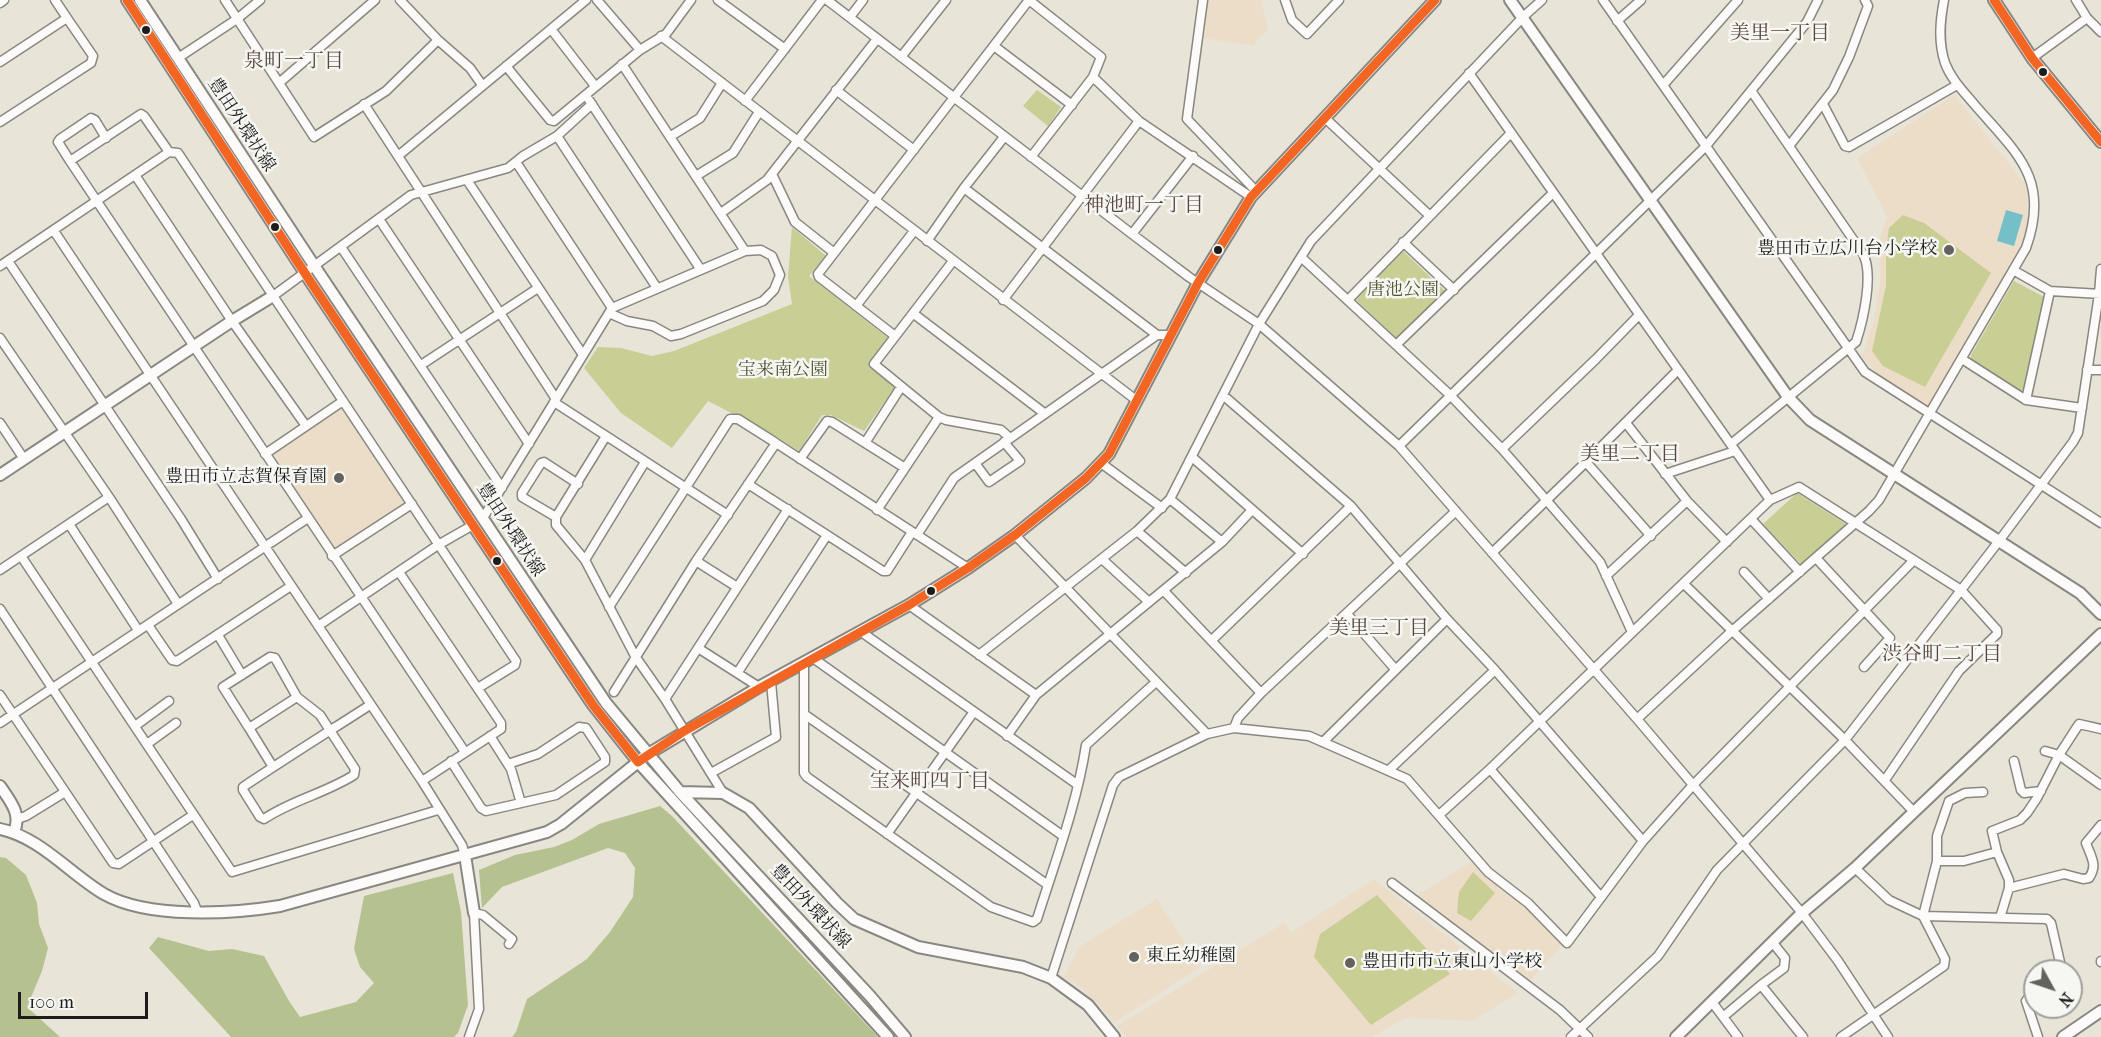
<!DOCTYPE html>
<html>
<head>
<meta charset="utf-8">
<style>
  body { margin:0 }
  #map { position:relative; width:2101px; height:1037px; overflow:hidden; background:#e8e5d8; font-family:"IM FELL French Canon",serif }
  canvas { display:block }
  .north { position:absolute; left:2023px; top:959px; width:60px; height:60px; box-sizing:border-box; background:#f6f6f2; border:2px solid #9f9f9c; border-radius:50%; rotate:130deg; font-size:16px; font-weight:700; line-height:24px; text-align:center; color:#1c1c1c }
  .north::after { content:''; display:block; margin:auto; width:21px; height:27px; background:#63625e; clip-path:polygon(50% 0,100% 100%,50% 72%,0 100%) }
  .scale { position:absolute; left:18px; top:992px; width:130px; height:27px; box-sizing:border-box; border:3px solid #1c1c1c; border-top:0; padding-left:8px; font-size:18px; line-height:21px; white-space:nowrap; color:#1c1c1c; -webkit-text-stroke:4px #f6f6f2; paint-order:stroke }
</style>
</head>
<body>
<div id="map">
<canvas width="2101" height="1037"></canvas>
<div class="north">N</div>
<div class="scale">100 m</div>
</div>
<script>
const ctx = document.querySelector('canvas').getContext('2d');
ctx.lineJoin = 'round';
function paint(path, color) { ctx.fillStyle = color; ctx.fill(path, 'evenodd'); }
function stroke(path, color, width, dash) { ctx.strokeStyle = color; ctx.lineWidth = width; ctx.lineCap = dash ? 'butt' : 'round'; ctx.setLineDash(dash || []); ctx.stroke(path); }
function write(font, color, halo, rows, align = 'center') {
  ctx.font = font + ' "IM FELL French Canon","Noto Serif JP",serif'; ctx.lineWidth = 5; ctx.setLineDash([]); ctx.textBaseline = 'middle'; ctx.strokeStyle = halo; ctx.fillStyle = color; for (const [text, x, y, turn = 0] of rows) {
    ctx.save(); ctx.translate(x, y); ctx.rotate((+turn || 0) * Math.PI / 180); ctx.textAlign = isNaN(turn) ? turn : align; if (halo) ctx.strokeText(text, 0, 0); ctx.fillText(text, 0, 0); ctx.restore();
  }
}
paint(new Path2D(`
  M1208,0h53l7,29 -15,17 -50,-8z
  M1954,95l73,91 1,40 -9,27 -91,153 -47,-29 -19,-21 12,-35 6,-40v-21l-3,-12 10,-31 -30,-59z
  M342,407l63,96 -70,46 -63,-96z
  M1471,862l12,12 48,38 32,31 -31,36h-8l-108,-83z
  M1374,879l144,114 -46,28 -67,-3 -33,19h-245l-10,-11 167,-103 8,9z
  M1157,899l43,68 -85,55 -36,-36 -15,-9 15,-30z`), '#ebddc8');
paint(new Path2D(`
  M1037,90l24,17 -13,19 -25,-20z
  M1903,215l21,8 67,50 -66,114 -42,-21 -11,-15 14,-65v-36l3,-22z
  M792,227l34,29 -17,20 79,62 -19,29 26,20 -31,44 -33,-16h-9l-23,36 -23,-15 -68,-35 -36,47 -51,-35 -37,-45 14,-21 23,1 31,8 22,-5 118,-47 -4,-27z
  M1402,250l43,41 -49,47 -40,-38z
  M2014,281l30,16 -18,92 -7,2 -48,-31v-5z
  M1797,493l49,31 -44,41 -39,-41z
  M1473,872l22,21 -24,28 -14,-8 2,-21z
  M1377,895l73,79 -79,51 -57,-68 6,-23z`), '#c9ce94');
paint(new Path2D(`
  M660,806l12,10 206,221h-366l4,-5 11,-33 60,-40 23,-27 23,-35 2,-29 -10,-15 -17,-5 -106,39 -20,21 -3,-38 36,-15 39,-8 18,-7 27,-16z
  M0,857l6,1 20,17 11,28 2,21 9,24 -6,23 -15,36 33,30h-60z
  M453,873l8,39 7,93 -10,28 -4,4h-223l-82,-89 9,-11 51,14 23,-2 32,7 25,45 11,16 56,-15 18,-19 -14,-16 -6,-18 10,-53z`), '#b5c18f');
paint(new Path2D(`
  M2006,210l17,5 -9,31 -17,-5z`), '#74bfc8');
const minor = new Path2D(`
  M55,0l12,18
  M225,0l89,137 72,-46 52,-51 -38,-40
  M597,0l43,50
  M718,0l67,49
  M827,0l305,234 57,43 70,47 140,122 238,273 165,194 36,48 50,76
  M1029,0l72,57 -8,20 -62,80
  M1203,0l-16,119 69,72
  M1285,0l7,20 15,14 32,-34
  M1603,0l262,372 236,151
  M2076,0l11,18 14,14
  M0,3l4,-3
  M850,17l13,-17
  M1617,21l24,-21
  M551,29l44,57
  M661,36l475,364
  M438,40l32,28 12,17
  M994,46l78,59
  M901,57l45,-57
  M178,58l59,-39 23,-19
  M2032,58l55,-40
  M0,62l67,-44 26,38 -2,7 -91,59
  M622,64l123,187
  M506,66l44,54 4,1 86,-71 26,-16 25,-34
  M1469,73l301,427
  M1093,77l46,44 112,76
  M279,83l96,-83
  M1664,84l74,-84
  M836,90l78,60
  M589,100l112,170
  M745,101l77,-101
  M364,104l192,295
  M1823,104l22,42 4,1 108,-62
  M1325,118l104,97
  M557,136l100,152
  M671,136l29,-18 22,-35
  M1789,146l44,-56 16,-33 19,-51 -3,-6
  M169,152l-25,-36 -3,-2 -71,47 395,591
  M398,156l188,-156
  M70,161l-12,-19 2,-3 31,-21 4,2 11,18
  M516,162l96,146
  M772,174l23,48 38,30
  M135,175l97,146 74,105
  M696,176l37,-23 26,-41
  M467,180l116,175
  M964,188l193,147
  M721,213l46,-33 110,-141
  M379,219l150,225
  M54,231l368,550 40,64 3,10
  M1132,234l61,-78
  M927,241l37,-53 40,-51
  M1403,242l51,48
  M341,247l161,241
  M1301,257l149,138 52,54 98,113 32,70
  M8,261l173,258 37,60
  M953,261l-79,103 65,53 7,3 55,10 9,8
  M0,266l169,-114 9,1 338,508 -1,4 -37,23
  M2013,270l37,21 51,3
  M273,296l138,-101 97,-27 15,-12 34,-20 35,-32
  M1003,300l136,-179
  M1348,300l163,-167
  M856,306l58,-75
  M914,314l130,99
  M895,336l-76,-59 -1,-3 211,-274
  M0,338l109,159 69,107
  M1396,345l157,-152
  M1962,359l64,41 56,8
  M421,365l117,-77
  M2087,370h14
  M1224,396l127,110 96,113 48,51 148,171
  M2026,400l24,-109
  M554,402l174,113
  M0,423l24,36
  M1626,423l61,78 40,41
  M606,436l-50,81v8l29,35 50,96 30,43 58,94
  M865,443l36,-56
  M1731,444l125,-102c7,-21 18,-68 7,-88l-111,-162
  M1399,446l307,-300 101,-124 11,-22
  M1502,449l94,-90 43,-44
  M265,454l78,-53
  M1192,457l111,97
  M800,459l27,-38 5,1 73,46
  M1586,462l65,74
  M975,463l14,19 31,-21 -16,-19
  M1101,463l61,45
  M1665,474l70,-23
  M748,484l135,87h4l25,-39
  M1170,499l52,43
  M877,510l62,-93
  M556,517l-34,-20v-4l19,-30 3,-1 34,22
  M483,518l129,-210 133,-57 16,-1 11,6 8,19 -6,15 -11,11 -82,33 -10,2 -18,-10 -26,-5 -18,-8
  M1751,519l49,53
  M69,524l69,106
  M1137,531l49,42
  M917,535l37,-57 4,-3 199,-140h13
  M1015,535l192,199
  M1492,553l94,-91 92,-92
  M21,556l211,316 206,-62
  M332,556l80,-52
  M1816,558l74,80 -26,29
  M1102,559l47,43
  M585,560l60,-98
  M696,561l41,26
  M0,570l109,-73
  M399,572l102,151v6l-79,52
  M1744,572l25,27
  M1606,576l81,-75
  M1684,584l161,156 69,72
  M1164,591l97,102
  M909,605l127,90
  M609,607l121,-188h8l38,24
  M0,609l194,294 3,8
  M1347,614l48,55
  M148,625l24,35 5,1 114,-75
  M318,626l120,-81 35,-20
  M860,631l218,154
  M218,635l24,40
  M1212,640l139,-134
  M698,648l61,39
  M979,655l158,-124 33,-32 89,-175 52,-83 212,-224 19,-17
  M813,658l250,178
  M804,664v109l3,4 184,130 42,15 4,-3c18,-57 40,-115 49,-174l70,-63
  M738,672l89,-137
  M614,692l82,-131 80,-118 192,125
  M0,695l113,168 6,1 74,-49
  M297,697l-48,31 -26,-41 47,-30 5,1 22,39 23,18 35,54 -1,6c-28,18 -62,25 -90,44l-4,-2 -17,-27v-3c42,-28 85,-55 127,-82
  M665,699l123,-190
  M804,714l244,171
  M1637,719l95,-88 137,-120 10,-11 147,-252c25,-70 -10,-95 -52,-144 -11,-13 -23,-25 -29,-41 -7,-21 -5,-42 -1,-63
  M0,723l308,-205
  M135,726l34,-25
  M249,728l24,39
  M1234,728l4,-10 23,-25 195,-182
  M2101,729l-22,-5 -20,31 -22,43 -10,15 -7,7 -28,11 5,21 12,28v8l55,-14 19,5 6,-1c9,-13 2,-21 -3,-35l15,-18
  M490,736l21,33 10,34
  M1007,736l29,-41 186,-153 30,-32
  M1324,741l123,-122
  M147,744l29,-21
  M2045,751l14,4 42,30
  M451,761l30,47 5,3 70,-16 49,-33v-5l-19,-29 -7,-1 -41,27 -30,10
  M2014,761l7,29 3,3 17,-2
  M1490,769l111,128
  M1389,770l106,-100
  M711,773l65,-36 -5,-55
  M1439,815l51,-46 280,-269 29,-13 162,103 36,40v4l-38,37 -74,109
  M17,819l9,-3 39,-24
  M887,834l86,-121
  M1937,861v-25l12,-35 16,-8 18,-1
  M1855,868l34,32 34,16 124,3 4,4 11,48
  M1392,883l168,127 28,27
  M2000,918l9,-30
  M2101,961v1
  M1051,978l62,-193 6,-8 88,-43 27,-6 75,8 98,43 81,93 40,31 39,40 76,-102 50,-56 221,-225
  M1761,985l23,-17 1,-10 -12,-15
  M2035,994l-6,3 -3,4 12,36
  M1712,1002l26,35
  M1723,1017l38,-32 42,52
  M469,1037l10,-28 -5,-96 9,2 29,24 -3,5
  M1571,1037l87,-81 59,-86 128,-130 154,-199 74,-99 5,-9 21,-139 2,-25
  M1841,1037l103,-71 1,-7 -22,-43 14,-55h27l33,-9`);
const tertiary = new Path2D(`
  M127,0l185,284 281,421 45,57 250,275
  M140,0l175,267 291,436 74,89 190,204 35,41
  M1510,0l278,397 22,23 270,173 21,21
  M1994,0l38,58 69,84
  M0,475l232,-154 41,-25
  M0,786c10,15 22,28 14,46
  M680,792l43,1 26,15 88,95 17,16 64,28 105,20 28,11 37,27 26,32
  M0,829c40,8 70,45 104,65 44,25 127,20 176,12l267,-74 14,-8 87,-70 111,-67 150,-82 59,-37 47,-33 71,-57 23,-24 89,-171 53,-86 184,-197
  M465,855l9,58
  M1676,1037l126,-124 53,-45 246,-234
  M2063,1037l38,-26`);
stroke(minor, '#888781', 11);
stroke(tertiary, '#888781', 14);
stroke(minor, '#fcfbf9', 8);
stroke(tertiary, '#fcfbf9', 10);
stroke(new Path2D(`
  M127,0l185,284 281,421 45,57
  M1994,0l38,58 69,84
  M638,762l46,-31 225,-126 59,-37 47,-33 71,-57 23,-24 89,-171 53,-86 184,-197`), '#f26522', 9);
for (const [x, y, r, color] of [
  [146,30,5,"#1c1c1c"],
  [2043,72,5,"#1c1c1c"],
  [275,227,5,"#1c1c1c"],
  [1218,250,5,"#1c1c1c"],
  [1949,250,6,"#63625e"],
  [339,478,6,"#63625e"],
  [497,561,5,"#1c1c1c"],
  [931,591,5,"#1c1c1c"],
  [1134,957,6,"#63625e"],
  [1350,963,6,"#63625e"]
]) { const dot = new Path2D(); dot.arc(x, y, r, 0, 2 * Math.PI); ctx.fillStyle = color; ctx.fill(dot); stroke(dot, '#f6f6f2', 2); }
write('18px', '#1c1c1c', '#f6f6f2', [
  ["豊田外環状線",241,125,57],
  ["豊田外環状線",510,530,57],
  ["豊田外環状線",810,907,47]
]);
write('18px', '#1c1c1c', '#f6f6f2', [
  ["豊田市立広川台小学校",1937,250],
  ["豊田市立志賀保育園",327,478],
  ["東丘幼稚園",1146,957,"left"],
  ["豊田市市立東山小学校",1362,963,"left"]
], 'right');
write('18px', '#4f5433', '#f6f6f2', [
  ["唐池公園",1403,291],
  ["宝来南公園",783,371]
]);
write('20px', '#5a463e', '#f6f6f2', [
  ["美里一丁目",1780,34],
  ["泉町一丁目",294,62],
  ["神池町一丁目",1144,206],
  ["美里二丁目",1630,455],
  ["美里三丁目",1379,629],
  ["渋谷町二丁目",1942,655],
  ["宝来町四丁目",930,782]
]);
</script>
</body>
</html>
